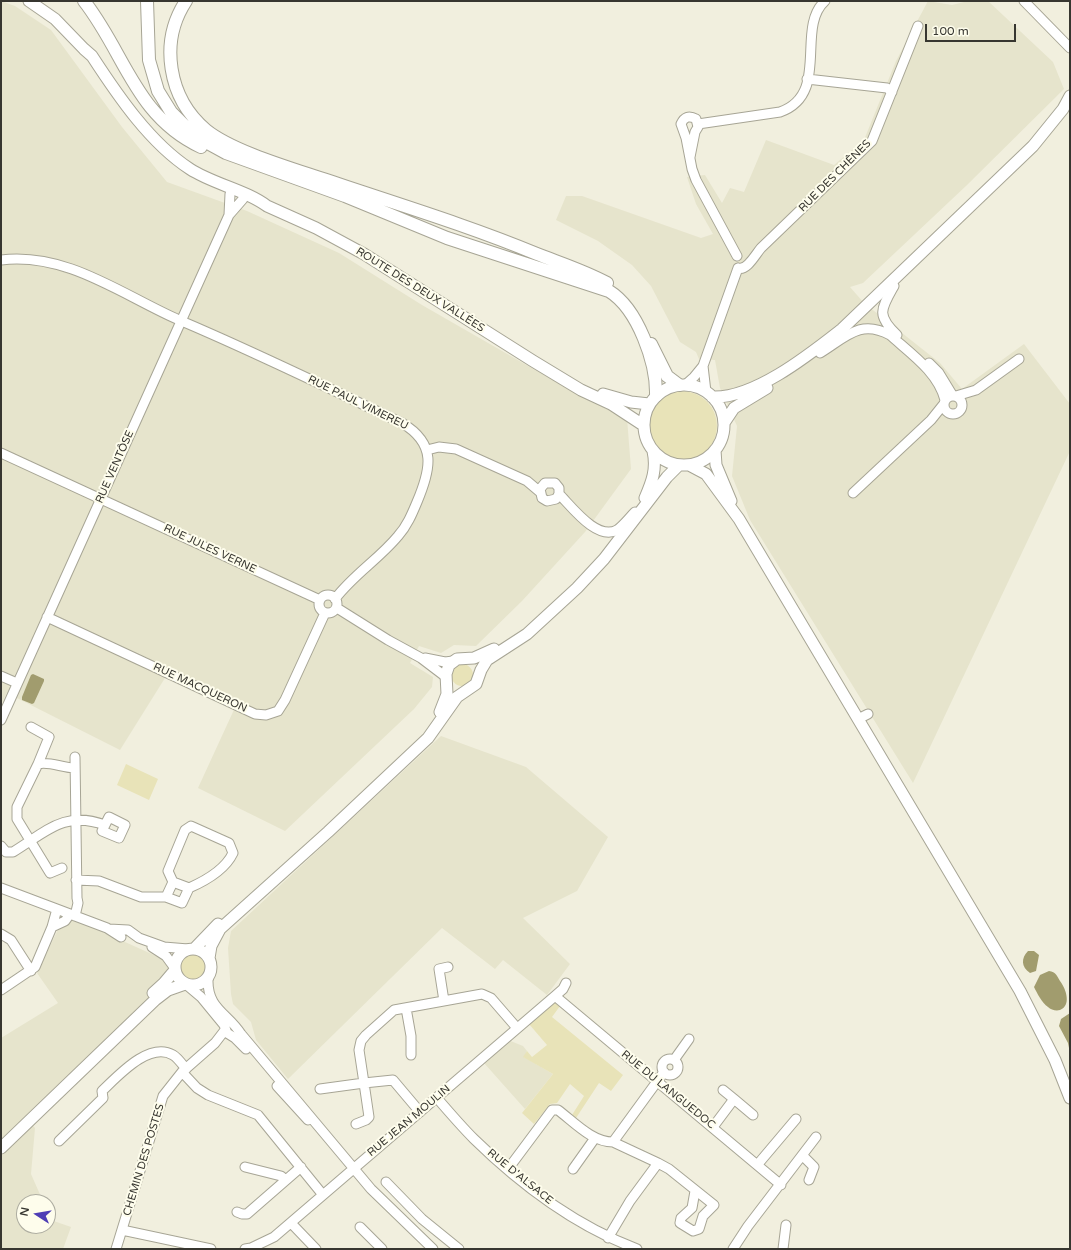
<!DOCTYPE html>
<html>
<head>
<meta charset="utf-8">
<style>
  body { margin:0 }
  #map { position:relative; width:1071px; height:1250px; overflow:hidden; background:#f1efde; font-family:"Varela Round",sans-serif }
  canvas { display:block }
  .frame { position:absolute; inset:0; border:2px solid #373630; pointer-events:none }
  .north { position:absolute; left:16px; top:1194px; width:40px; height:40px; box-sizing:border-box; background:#fefdec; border:1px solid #aeada1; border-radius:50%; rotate:282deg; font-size:11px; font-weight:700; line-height:16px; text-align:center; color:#373630 }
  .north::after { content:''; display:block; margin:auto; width:14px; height:18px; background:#4e3eb5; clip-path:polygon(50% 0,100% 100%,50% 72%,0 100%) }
  .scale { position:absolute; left:925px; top:24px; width:91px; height:18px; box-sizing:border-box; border:2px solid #373630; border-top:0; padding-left:5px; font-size:12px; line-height:14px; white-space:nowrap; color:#373630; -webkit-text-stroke:3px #fefdec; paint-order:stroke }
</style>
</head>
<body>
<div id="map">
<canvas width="1071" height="1250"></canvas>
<div class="frame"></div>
<div class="north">N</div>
<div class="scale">100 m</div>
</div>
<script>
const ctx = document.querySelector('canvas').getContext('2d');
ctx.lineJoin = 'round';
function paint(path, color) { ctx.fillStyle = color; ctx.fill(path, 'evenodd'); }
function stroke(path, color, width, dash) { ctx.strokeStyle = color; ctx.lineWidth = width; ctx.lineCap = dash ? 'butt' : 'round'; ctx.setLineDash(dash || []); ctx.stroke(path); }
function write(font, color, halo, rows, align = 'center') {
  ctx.font = font + ' "Varela Round",sans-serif'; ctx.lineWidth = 4; ctx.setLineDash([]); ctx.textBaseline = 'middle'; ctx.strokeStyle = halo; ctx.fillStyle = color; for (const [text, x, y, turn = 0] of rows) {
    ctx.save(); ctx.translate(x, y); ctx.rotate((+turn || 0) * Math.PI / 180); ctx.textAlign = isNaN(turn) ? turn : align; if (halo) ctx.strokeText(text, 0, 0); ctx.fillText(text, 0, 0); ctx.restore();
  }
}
paint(new Path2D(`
  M1,1l14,5 36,24 71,97 45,55 80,29 92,42 83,52 134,77 71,36 4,51 -46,63 -63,69 -46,45 -22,-1 -13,8 -22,-7 -9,17 23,14 -1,10 -18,22 -129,122 -87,-43 40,-87 -68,-31 -50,80 -113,-57 -6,12zM305,372l71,32 -4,8z
  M928,1l24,4 16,-4h20l65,61 11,27 -97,96 -104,98 -13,4 14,16 76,60 22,26 62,-45 46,60v47l-157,332 -163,-263 -18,-44 5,-50 -17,-38 -5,-28 -16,-1 -3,-7 -16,-10 -29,-56 -19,-21 -34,-24 -42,-21 10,-24h16l119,42 12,-4 -17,-30 -9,-27 18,-2 17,28 8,-15 14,4 22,-52 68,25 30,-25 32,-79z
  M441,736l85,31 82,70 -31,54 -54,27 47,46 -23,31 -44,-35 -8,9 -53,-41 -154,151 -32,-39 -5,-18 -18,-18 -2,-10 -3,-46 3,-17z
  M65,915l100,45 8,21 -147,137 9,10 -4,46 11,25 -2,3h-16v24h24v-7l23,8 -8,22h-62v-211l57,-35 -21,-30z
  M508,1040l15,6 4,5 -3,6 29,17 -28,35 -41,-46z`), '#e6e4cc');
paint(new Path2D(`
  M647 426a35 35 0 1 1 70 0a35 35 0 1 1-70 0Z
  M451 675a11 11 0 1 1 22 0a11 11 0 1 1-22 0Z
  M126,764l32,15 -9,21 -32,-15z
  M178 967a14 14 0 1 1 28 0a14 14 0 1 1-28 0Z
  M554,1001l6,5 -8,11 71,58 -12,16 -12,-8 -23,35 -4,-3 12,-19 -14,-12 -13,19 -7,1 -16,20 -12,-11 31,-39 -30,-17 4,-6 5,6 15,-12 -18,-21z`), '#e8e3b8');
paint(new Path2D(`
  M33,674l11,5v2l-10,22 -2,1 -10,-4v-3l9,-22z
  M1028,951h6l5,4 -3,16 -6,2c-9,-6 -9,-15 -2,-22z
  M1049,971c7,1 8,5 11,10 7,9 11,25 0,29 -4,1 -9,0 -12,-3 -6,-4 -11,-14 -14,-20l6,-12z
  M1070,1013v40l-2,-10 -9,-17 2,-7z`), '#a19c6e');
const minor = new Path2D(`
  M1024,1l46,47
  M807,79l80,9 5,4
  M698,124l82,-12c51,-18 15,-84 45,-111
  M690,157l5,-25 3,-5 -2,-8c-7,-4 -12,-2 -15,5l5,14 6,31 4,11 41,76
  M229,215l1,-21
  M1,260c66,-8 121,35 178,60 76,32 149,68 223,103 35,21 29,46 15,79 -5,12 -10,24 -19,34 -19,23 -45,39 -63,63
  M738,268c9,3 17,-13 23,-20l111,-107 46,-115
  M894,286c-13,23 -18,29 3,49
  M820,353c26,-16 40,-34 70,-18 20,18 48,37 55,65
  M929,363l10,10 14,23
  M703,366l3,26
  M685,385l9,-8 9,-11 35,-98
  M944 405a9 9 0 1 1 18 0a9 9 0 1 1-18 0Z
  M956,396l20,-6 43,-31
  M427,450l12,-3 17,2 71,32 13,11
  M1,453l319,147
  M853,493l78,-73 12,-15
  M559,494l-3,5 -9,2 -5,-3 -2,-9 5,-6h10l4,5v6c13,13 38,47 58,36 6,-4 12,-12 18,-18
  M319 604a9 9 0 1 1 18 0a9 9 0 1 1-18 0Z
  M337,608l51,32 33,18 25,19
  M47,617l208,97 11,1 12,-4 7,-11 40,-87
  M425,658l20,4 8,-1
  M1,676l16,7
  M858,719l10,-5
  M1,720l228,-505 14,-16
  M31,727l18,10 -11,27
  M75,757l2,141 1,5 -3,13
  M109,817l16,8 -6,13 -17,-7z
  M191,826l38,17 4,10c-8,17 -28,28 -44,35l-16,-6 -5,-11 17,-41z
  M1,846l5,6h7c33,-20 51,-42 92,-27
  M62,868l-12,5 -33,-54v-12l21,-43c11,-3 25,4 37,4
  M76,880l23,1 42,16h25
  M173,882l-7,15 16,6 7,-15
  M1,888l106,40 14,9
  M52,927l13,-6 5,-7
  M109,929l19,1 11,8 25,9 24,2
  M1,934l10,6 20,31
  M152,947l14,9 8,11
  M208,979c-1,30 20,34 33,55l130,155 62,60
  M188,986l13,11 23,28 3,8 8,5 11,11
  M1,990l34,-23 17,-40 5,-18
  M555,996l226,189
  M444,1001l-5,-32 9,-2
  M406,1008l5,28v19
  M662 1067a8 8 0 1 1 16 0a8 8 0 1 1-16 0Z
  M674,1060l15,-21
  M182,1072l15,16 11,7 50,20 65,80
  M277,1086l31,34
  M320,1089l44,-6 5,34 -3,3 -10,4
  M723,1090l11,9
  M437,1098c12,14 24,28 37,41 46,45 102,87 163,110
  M420,1112l-27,-32 -29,3 -5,-33 2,-9 5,-6 28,-25 88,-16 9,4 26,30
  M713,1127l21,-28 19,16
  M59,1141l44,-43 -1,-7c16,-15 47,-50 71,-36 5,3 9,9 13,14
  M613,1142l51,-70
  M803,1156l11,11 -5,13
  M658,1163l11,6 45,36 -11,11 -4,13 -6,2 -13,-8 1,-5 11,-10 3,-17
  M758,1164l38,-45
  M245,1167l36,9 4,4
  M508,1169l44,-59h6c16,12 34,32 55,32l45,21 -28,38 -22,37
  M573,1169l22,-31
  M386,1182l36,37 37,30
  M237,1212l5,2h5l54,-47
  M291,1223l25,26
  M360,1227l22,22
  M122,1230l89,19
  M116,1249l47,-153 19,-24 33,-29 10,-13
  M245,1249l6,-1 23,-11 281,-241 8,-7 3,-6
  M733,1249l15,-23 68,-89
  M783,1249l3,-24`);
const major = new Path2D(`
  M29,1l26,18 29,30 8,7c26,40 58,87 98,113 23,15 56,21 77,37l49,22 48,26 169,107 48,29 30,14 32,21
  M644 425a40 40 0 1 1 80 0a40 40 0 1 1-80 0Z
  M603,394l28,8 18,2
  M712,397c42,2 98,-43 130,-68l191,-183 30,-37 7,-13
  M724,423l10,-15 33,-20
  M715,450l1,15 15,36
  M689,465l17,9 33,45 281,472 35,69 15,38
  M645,498c7,-16 12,-29 8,-47
  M440,712l7,-18 -1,-20 3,-9 8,-6 17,-1 20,-9
  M175 967a18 18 0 1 1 36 0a18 18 0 1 1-36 0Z
  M194,949l24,-25
  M209,958l2,-12 9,-17 108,-97 100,-94 29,-41 19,-13 5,-14 6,-10 40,-26 50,-46 27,-29 63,-82 12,-12
  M153,993l11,-10 11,-13
  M1,1148l154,-148 13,-10 17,-6`);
const highway = new Path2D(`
  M84,1c41,52 51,115 117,146
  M147,1l2,59 9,31 13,21 24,24 31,17 119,43 102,42 162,53c29,18 48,72 47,105
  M186,1c-27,41 -18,97 20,129 26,21 84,38 117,49 71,24 144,46 214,75 23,9 48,17 70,29
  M651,344l16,32 12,9`);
stroke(minor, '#a7a595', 11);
stroke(major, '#a7a595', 13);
stroke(highway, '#a7a595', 14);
stroke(minor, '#fff', 9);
stroke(major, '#fff', 11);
stroke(highway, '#fff', 12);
write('11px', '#373630', '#fefdec', [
  ["RUE DES CHÊNES",835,176,-45],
  ["ROUTE DES DEUX VALLÉES",420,290,32],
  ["RUE PAUL VIMEREU",358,403,26],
  ["RUE VENTÔSE",115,467,-66],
  ["RUE JULES VERNE",210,549,25],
  ["RUE MACQUERON",200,688,25],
  ["RUE DU LANGUEDOC",668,1090,39],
  ["RUE JEAN MOULIN",409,1121,-40],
  ["CHEMIN DES POSTES",144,1160,-73],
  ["RUE D'ALSACE",520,1177,39]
]);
</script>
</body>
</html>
